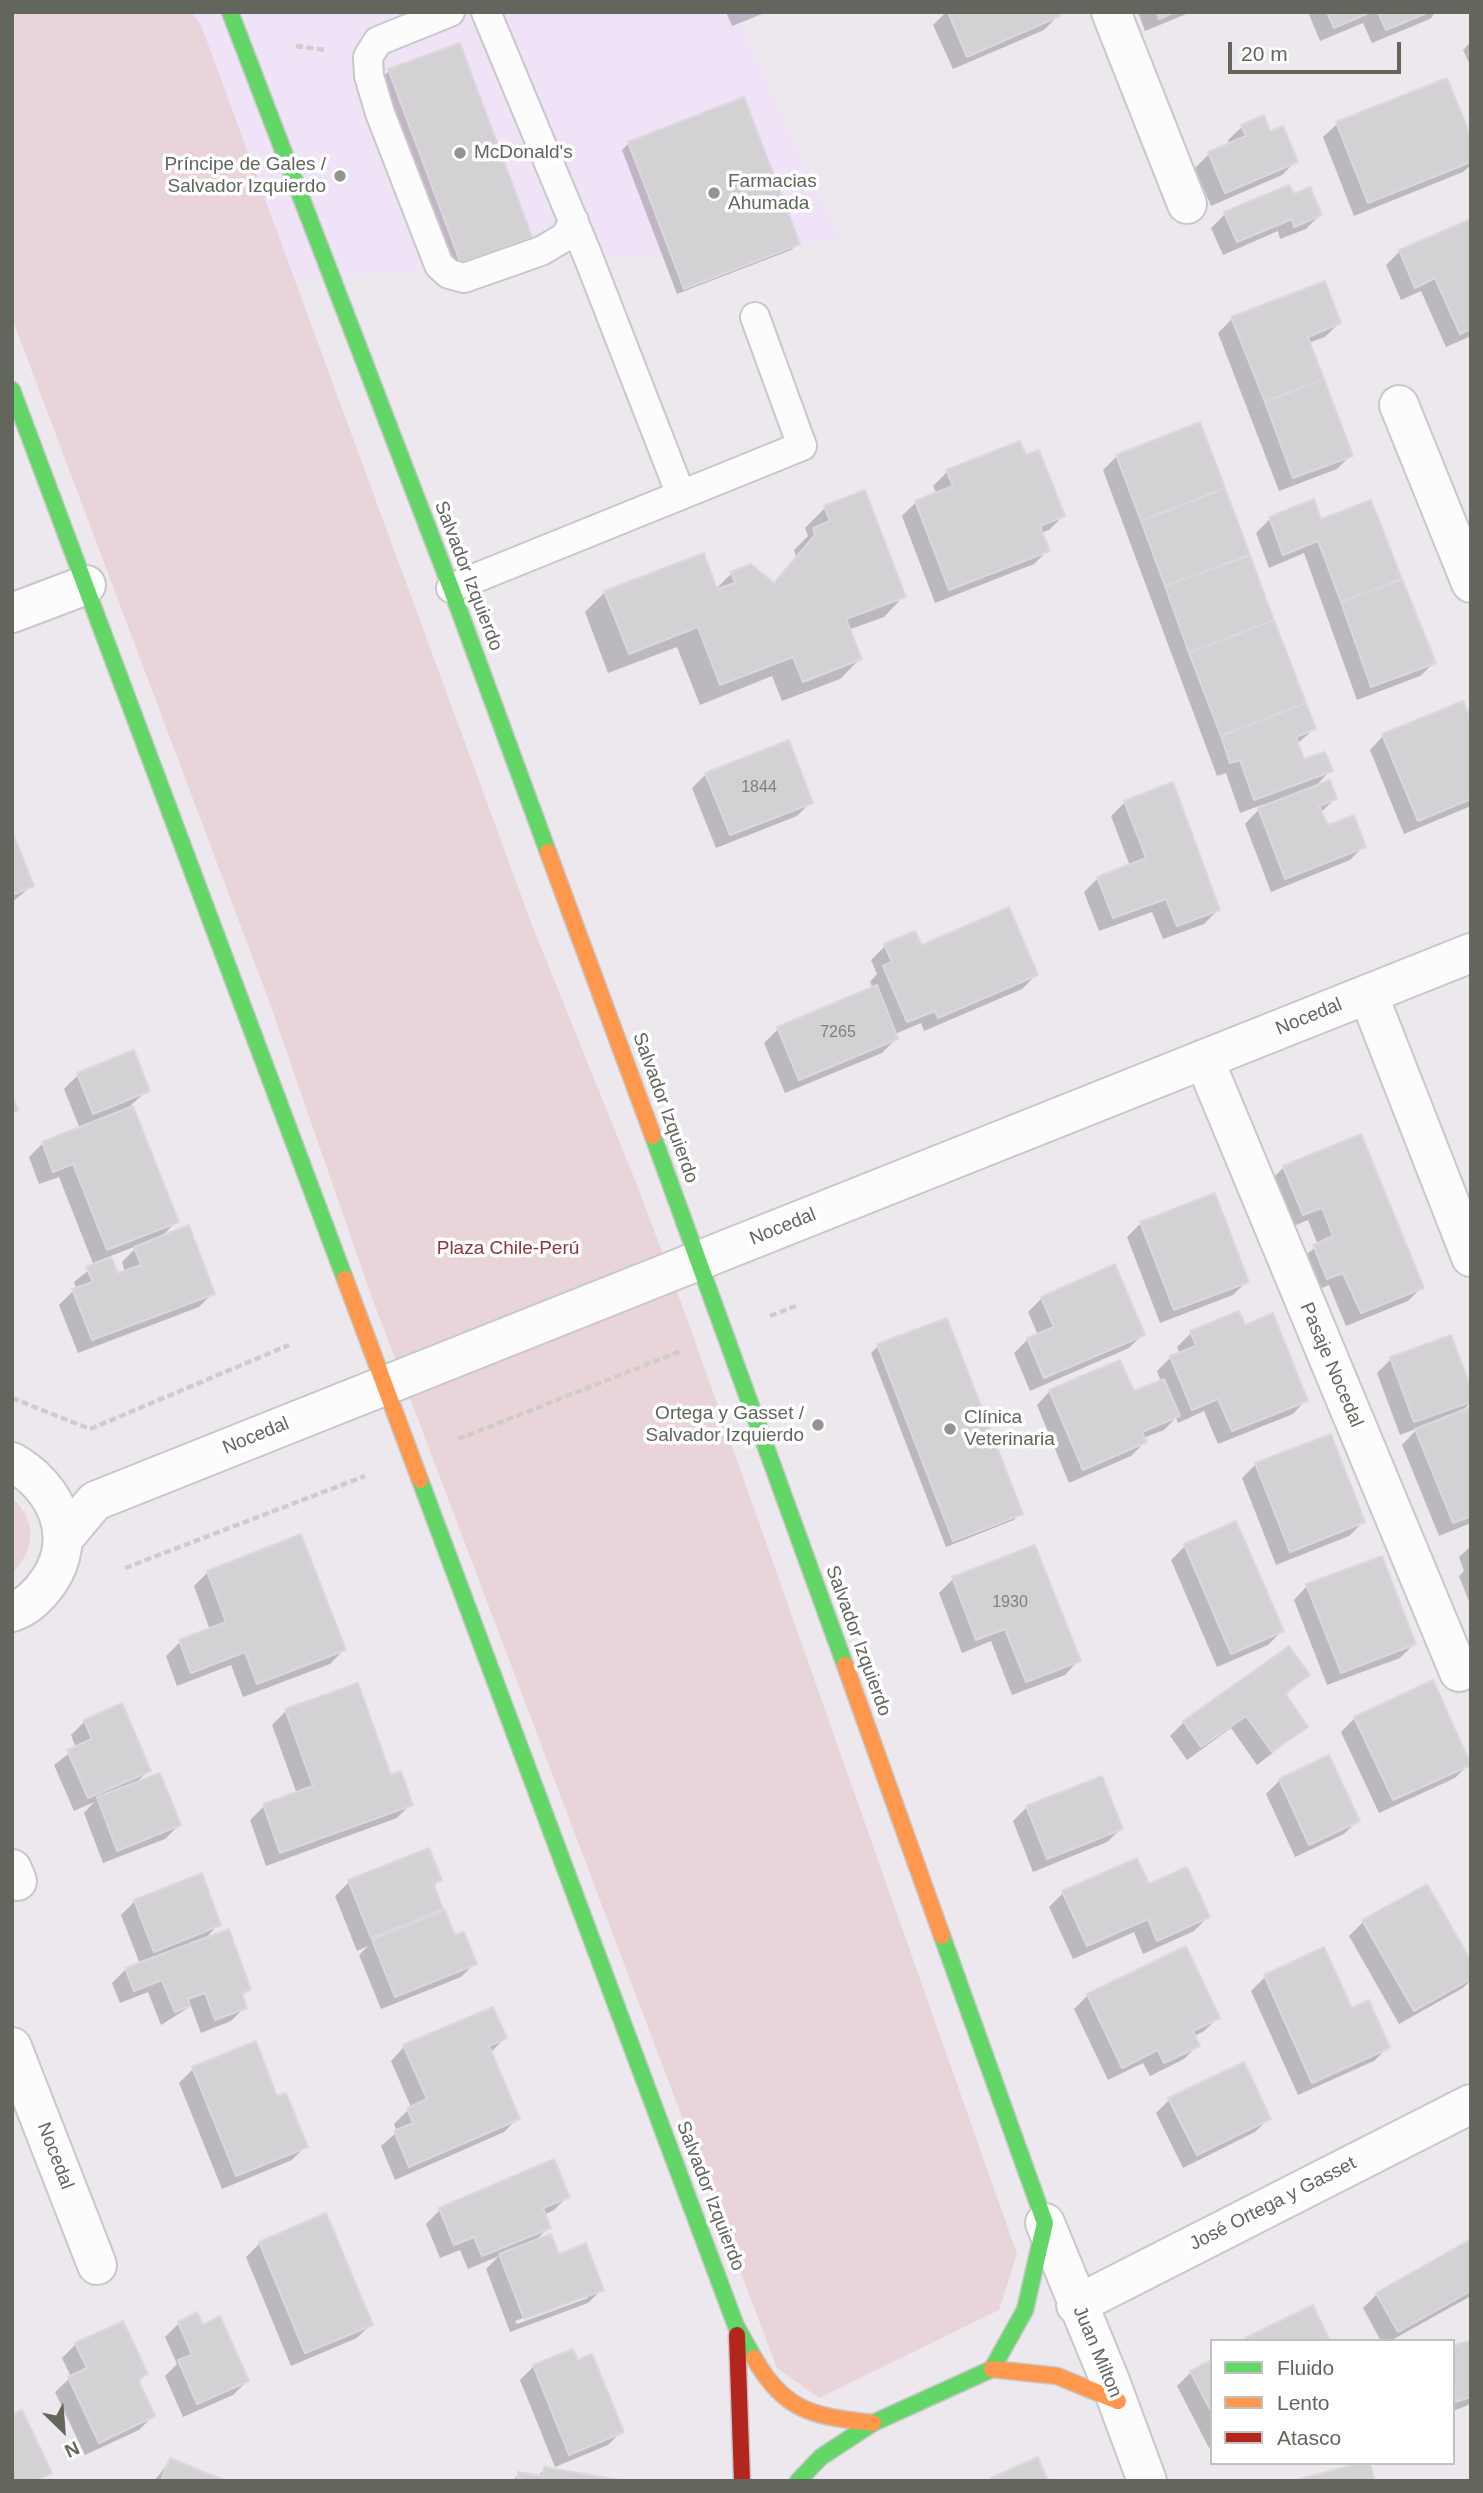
<!DOCTYPE html>
<html>
<head>
<meta charset="utf-8">
<style>
  body { margin:0 }
  #map { position:relative; width:1483px; height:2493px; overflow:hidden; background:#ece8ee; font-family:Helvetica,sans-serif }
  canvas { display:block }
  .frame { position:absolute; inset:0; border:14px solid #62665d; pointer-events:none }
  .legend { position:absolute; left:1210px; top:2339px; width:245px; height:126px; box-sizing:border-box; background:#fff; border:2px solid #c0c2be; margin:0; padding:9px 12px; list-style:none; font-size:21px; color:#62665d }
  .legend li { display:flex; align-items:center; gap:14px; height:35px }
  .legend b { width:35px; border:2px solid #c0c2be }
  .north { position:absolute; left:28px; top:2395px; width:70px; height:70px; -webkit-text-stroke:5px #fff; paint-order:stroke; rotate:155deg; font-size:19px; font-weight:700; line-height:28px; text-align:center; color:#62665d }
  .north::after { content:''; display:block; margin:auto; width:24px; height:32px; background:#62665d; clip-path:polygon(50% 0,100% 100%,50% 72%,0 100%) }
  .scale { position:absolute; left:1228px; top:42px; width:173px; height:32px; box-sizing:border-box; border:4px solid #62665d; border-top:0; padding-left:9px; font-size:21px; line-height:24px; white-space:nowrap; color:#62665d; -webkit-text-stroke:5px #fff; paint-order:stroke }
</style>
</head>
<body>
<div id="map">
<canvas width="1483" height="2493"></canvas>
<div class="frame"></div>
<ul class="legend">
<li><b style="height:9px;background:#63d668"></b>Fluido</li>
<li><b style="height:9px;background:#ff974d"></b>Lento</li>
<li><b style="height:9px;background:#b3261e"></b>Atasco</li>
</ul>
<div class="north">N</div>
<div class="scale">20 m</div>
</div>
<script>
const ctx = document.querySelector('canvas').getContext('2d');
ctx.lineJoin = 'round';
function paint(path, color) { ctx.fillStyle = color; ctx.fill(path, 'evenodd'); }
function stroke(path, color, width, dash) { ctx.strokeStyle = color; ctx.lineWidth = width; ctx.lineCap = dash ? 'butt' : 'round'; ctx.setLineDash(dash || []); ctx.stroke(path); }
function write(font, color, halo, rows, align = 'center') {
  ctx.font = font + ' Helvetica,sans-serif'; ctx.lineWidth = 7; ctx.setLineDash([]); ctx.textBaseline = 'middle'; ctx.strokeStyle = halo; ctx.fillStyle = color; for (const [text, x, y, turn = 0] of rows) {
    ctx.save(); ctx.translate(x, y); ctx.rotate((+turn || 0) * Math.PI / 180); ctx.textAlign = isNaN(turn) ? turn : align; if (halo) ctx.strokeText(text, 0, 0); ctx.fillText(text, 0, 0); ctx.restore();
  }
}
paint(new Path2D(`
  M12,12h752l-25,11 102,218 -829,59z`), '#f0e2f7');
paint(new Path2D(`
  M12,12h179l10,13 331,900 105,260 53,142 327,927 -18,56 -180,88 -42,-30 -406,-1073 -102,-294 -257,-683z
  M12,1499c26,21 23,52 0,74z`), '#e9d4d9');
paint(new Path2D(`
  M726,12h41l-35,14z
  M946,12h110l2,4 -14,14 -91,39 -20,-44z
  M1138,12h53l-46,19z
  M1308,12h128l-6,7 -58,24 -9,-20 -43,18z
  M1471,42v25l-8,-17z
  M389,71l141,166 -21,20 -68,26 -73,-192z
  M1337,124l134,18v23l-8,7 -109,44 -31,-79z
  M1242,127l27,7 27,27 -14,14 -71,31 -16,-38 14,-14 21,-10 -2,-4z
  M629,143l169,101 -7,6 -114,44 -55,-144z
  M1293,197l27,18 -14,14 -26,10 -2,-8 -55,24 -12,-27 14,-14z
  M1471,221v115l-25,11 -25,-56 -20,9 -15,-35 14,-14z
  M1232,319l107,4 -14,14 -17,6 43,112 -14,14 -58,22 -61,-158z
  M1117,456l197,273 -17,15 6,18 27,9 -17,18 22,10 -15,14 7,15 37,18 -14,14 -79,32 -26,-68 19,-20 -24,9 -14,-40 -9,3 -114,-306z
  M1025,458l38,58 -14,14 -8,3 7,17 -14,14 -99,39 -33,-87 14,-14 21,-8 -4,-8 14,-14z
  M825,508l79,88 -20,21 -36,13 12,29 -20,20 -58,22 -10,-25 -72,29 -23,-58 -69,26 -23,-61 20,-20 111,-3 16,-16 41,11 23,-28 -2,-6 14,-14 -3,-8z
  M1270,519l50,2 114,142 -14,13 -63,24 -53,-147 -35,15 -13,-35z
  M1471,723v83l-67,28 -34,-84 13,-14z
  M706,774l105,28 -14,14 -81,32 -24,-60z
  M1125,802l93,108 -14,14 -41,15 -11,-27 -53,19 -15,-39 14,-14 32,-12 -19,-50z
  M12,836l20,50 -20,16z
  M885,946l36,1 115,28 -14,14 -98,42 -3,-8 -26,11 1,5 -14,14 -97,40 -21,-50 14,-14 95,-41 -3,-6 7,-8 -6,-14z
  M133,1052l15,38 -17,15 46,116 -18,18 54,54 -14,14 -121,46 -19,-48 17,-17 -2,-6 20,-16 -35,-89 -20,7 -10,-27 14,-14 37,-14 -16,-40 14,-14zM139,1245l-17,17 3,10 -8,4 -21,-11 -1,-3z
  M1284,1167l138,120 -14,14 -62,25 -17,-41 -16,7 -13,-32 18,-15 -10,-25 -19,8 -19,-47z
  M1141,1223l106,58 -14,14 -73,28 -33,-86z
  M1042,1298l101,36 -14,14 -99,43 -16,-38 14,-14 10,-4 -10,-23z
  M1244,1327l62,73 -13,14 -75,30 -14,-33 -26,12 -2,-5 -12,12 -21,8 2,4 -14,14 -62,27 -32,-78 13,-14 83,3 28,-12 -4,-11 14,-14 9,-3 -3,-7 14,-14z
  M878,1346l142,168 -6,6 -68,27 -75,-194z
  M1391,1359l80,43 -11,11 11,-4v114l-32,13 -37,-91 16,-17 -18,7 -23,-62z
  M1256,1464l107,58 -14,14 -73,29 -34,-87z
  M1235,1523l47,108 -14,14 -51,22 -46,-107 14,-14z
  M1471,1546v61l-12,-31 5,-5 -5,-14z
  M208,1572l136,78 -14,14 -87,33 -12,-32 -54,21 -11,-30 14,-14 30,-12 -16,-44z
  M953,1579l125,82 -13,14 -53,20 -21,-54 -29,12 -23,-60z
  M1307,1586l107,58 -14,14 -73,27 -33,-85z
  M1289,1648l19,27 -24,21 22,31 -49,38 -26,-37 -44,32 -17,-24 14,-14z
  M286,1711l104,66 21,27 -14,14 -131,48 -16,-46 14,-14 33,-12 -25,-69z
  M1355,1718l114,46 -14,14 -76,35 -38,-81z
  M85,1721l64,49 -14,14 44,41 -14,14 -62,24 -19,-50 10,-11 -20,9 -20,-46 22,-17 -5,-13z
  M1280,1780l78,40 -14,14 -49,23 -29,-63z
  M1027,1807l94,22 -14,13 -74,30 -20,-51z
  M428,1850l12,29 -7,8 8,21 -9,9 43,46 -14,14 -80,32 -22,-54 9,-9 -11,5 -22,-55 14,-14z
  M1148,1886l60,31 -14,14 -51,23 -9,-22 -61,27 -24,-52 14,-14z
  M1426,1886l45,78v16l-8,8 -64,36 -50,-88 14,-14z
  M135,1901l84,23 -15,16 45,49 -8,8 4,10 -14,14 -30,12 -10,-27 -30,19 -13,-33 -28,11 -8,-20 14,-14 14,-5 -19,-49z
  M1265,1977l86,34 37,36 -14,14 -76,34 -47,-104z
  M1088,1995l130,23 -14,13 -11,6 5,8 -14,14 -34,17 -7,-13 -35,17 -34,-71z
  M505,2038l-14,14 27,66 -14,14 -109,48 -14,-34 16,-14 -3,-8 17,-17 -20,-46 13,-14z
  M255,2044l21,54 30,48 -14,14 -70,29 -43,-106 14,-14z
  M1169,2100l100,18 -14,14 -72,36 -27,-55z
  M568,2196l-14,14 -10,5 5,12 -15,15 24,14 44,33 -14,14 -78,29 -24,-63 13,-13 -31,13 -8,-19 -20,8 -14,-34 14,-14zM588,2294v4l-71,26 -2,-3z
  M1471,2241v55l-81,45h-9l-18,-33 14,-14z
  M260,2243l111,81 -14,14 -66,28 -45,-109z
  M179,2323l23,4 45,54 -14,14 -50,22 -18,-41 12,-12 -12,-27z
  M1471,2342v62l-18,7v-63z
  M76,2344l70,30 -8,8 15,34 -14,14 -54,25 -30,-63 16,-15 -9,-19z
  M1212,2362v85l-3,1 -32,-62 14,-14z
  M534,2366l88,65 -14,14 -53,22 -35,-87z
  M171,2460l50,21h-67z
  M545,2469l70,12h-103l7,-7 18,3z`), '#0003');
const building = new Path2D(`
  M948,12h110l2,4 -93,41z
  M1157,12h18l-16,7z
  M1327,12h44l-37,16z
  M1378,12h51l-43,18z
  M460,43l72,194 -71,27 -73,-195z
  M1447,78l24,59v25l-103,41 -32,-81z
  M744,97l56,147 -116,45 -56,-147z
  M1264,115l6,16 13,-5 15,36 -73,31 -17,-41 38,-16 -5,-11z
  M1289,185l5,9 16,-7 12,28 -28,12 -2,-8 -55,23 -13,-30z
  M1471,219v110l-11,5 -25,-56 -20,10 -16,-38z
  M1325,281l16,42 -33,14 16,42 -59,23 -34,-85z
  M1324,379l29,77 -60,22 -28,-76z
  M1200,422l25,66 -84,33 -25,-66z
  M1020,441l6,14 13,-5 26,66 -25,10 10,25 -101,39 -34,-89 38,-15 -7,-16z
  M1225,488l25,67 -85,31 -24,-65z
  M865,490l41,107 -60,22 16,40 -59,23 -10,-25 -73,28 -22,-58 -69,27 -25,-63 100,-38 13,36 18,-6 -4,-11 20,-8 23,19 41,-48 -2,-7 17,-7 -6,-15z
  M1314,499l7,20 50,-19 31,79 -61,23 -23,-61 -35,14 -14,-38z
  M1250,555l24,65 -85,33 -24,-67z
  M1402,579l34,84 -65,24 -30,-85z
  M1274,620l32,83 -85,33 -32,-83z
  M1463,701l8,18v80l-53,22 -36,-87z
  M1306,703l10,26 -20,8 8,22 21,-7 8,19 -79,29 -14,-40 -10,3 -9,-27z
  M789,740l24,63 -83,32 -25,-62z
  M1330,780l7,19 -18,7 9,19 26,-10 12,32 -81,32 -27,-71z
  M1173,782l47,128 -43,16 -11,-27 -53,19 -16,-41 49,-19 -22,-57z
  M12,831l22,55 -22,9z
  M1009,907l29,68 -100,43 -3,-7 -28,11 -24,-56 9,-4 -8,-18 31,-13 7,14z
  M877,985l21,54 -99,41 -22,-53z
  M134,1050l16,41 -57,23 -16,-41z
  M12,1095l6,15 -6,2z
  M133,1106l46,116 -72,28 -34,-86 -20,8 -11,-30z
  M1361,1134l63,154 -63,25 -18,-40 -16,6 -14,-34 20,-9 -11,-28 -19,7 -20,-49z
  M1215,1193l34,89 -75,28 -34,-88z
  M189,1225l26,69 -123,46 -20,-51 21,-7 -7,-15 25,-10 7,16 23,-8 -7,-18z
  M1115,1264l30,71 -101,43 -17,-40 27,-11 -13,-30z
  M1239,1311l6,14 28,-12 35,88 -76,30 -14,-32 -26,11 -22,-54 26,-10 -6,-15z
  M947,1318l76,196 -70,27 -76,-197z
  M1451,1335l20,53v14l-57,20 -24,-65z
  M1120,1360l14,31 30,-12 16,37 -38,16 5,10 -64,28 -34,-80z
  M1471,1407v109l-18,7 -38,-94z
  M1331,1434l34,88 -75,30 -35,-89z
  M1236,1521l48,110 -53,23 -47,-110z
  M301,1534l45,116 -89,34 -12,-32 -54,21 -12,-33 47,-18 -19,-51z
  M1035,1545l46,116 -55,21 -21,-53 -29,11 -24,-63z
  M1382,1556l34,88 -75,29 -35,-89z
  M1289,1646l21,29 -25,18 23,34 -36,25 -26,-36 -45,31 -18,-26z
  M1433,1680l38,85 -78,35 -39,-83z
  M358,1683l33,92 10,-4 12,34 -133,48 -17,-49 50,-18 -28,-77z
  M122,1703l29,68 -63,27 -21,-48 25,-11 -8,-19z
  M1329,1755l31,66 -51,24 -30,-66z
  M160,1773l21,52 -64,26 -20,-54z
  M1102,1776l21,53 -76,30 -21,-53z
  M429,1848l13,32 -9,3 10,26 -72,29 -23,-58z
  M1137,1858l12,26 38,-17 23,50 -53,24 -9,-22 -61,27 -25,-55z
  M202,1873l19,52 -67,27 -20,-52z
  M1427,1884l44,77v18l-57,32 -52,-91z
  M445,1910l10,25 9,-3 13,32 -82,33 -23,-57z
  M229,1929l22,61 -9,3 5,15 -32,12 -10,-27 -17,6 2,7 -15,6 -13,-32 -28,11 -9,-23z
  M1186,1946l34,72 -27,13 7,15 -36,17 -6,-13 -36,18 -35,-74z
  M1324,1947l28,61 17,-8 21,48 -78,35 -48,-108z
  M493,2007l14,31 -18,8 31,73 -111,48 -15,-36 19,-8 -6,-15 20,-9 -24,-54z
  M256,2041l21,55 9,-3 22,54 -72,29 -44,-109z
  M1244,2062l27,57 -74,36 -29,-57z
  M554,2159l16,38 -27,11 8,20 -69,28 -8,-19 -20,8 -15,-37z
  M326,2213l47,112 -68,28 -46,-111z
  M551,2234l8,20 27,-11 18,47 -80,29 -25,-65z
  M1471,2239v52l-73,41 -22,-39z
  M1313,2305l17,36h-84l-1,-3z
  M197,2312l6,13 17,-9 29,65 -52,23 -19,-44 14,-5 -14,-33z
  M123,2321l25,53 -10,5 17,37 -56,27 -31,-66 19,-9 -12,-25z
  M1471,2340v57l-16,5 -2,-56z
  M573,2349l5,11 14,-6 32,78 -55,23 -36,-90z
  M1212,2360v53l-22,-42z
  M22,2410l30,63 -17,8h-23v-66z
  M1038,2457l10,24h-56l-1,-3z
  M170,2458l56,23h-65z
  M1361,2463h9l5,18h-83z
  M544,2467l82,14h-109l1,-9 25,4z`);
paint(building, '#d3d1d4');
stroke(building, '#dbd8dd', 2);
const lane = new Path2D(`
  M450,12l-72,29 -10,16 1,19 11,37 59,152 10,9 15,4 77,-27 24,-14 9,-16
  M486,12l101,242 94,241 121,-49 -47,-129
  M451,588l230,-93`);
const street = new Path2D(`
  M1111,12l76,192
  M1399,405l72,178
  M12,613l74,-28
  M1368,994l103,263
  M1204,1059l255,613
  M12,1462c44,25 67,74 37,119 -9,13 -22,26 -37,31
  M63,1539l32,-38 1376,-548
  M12,1869l5,12
  M12,2047l85,218
  M1045,2223l65,158 37,100
  M1076,2305l395,-201`);
const fast = new Path2D(`
  M230,12l221,576 97,264
  M12,390l333,889
  M653,1136l192,529
  M420,1480l316,846 18,32
  M798,2481l23,-24 52,-34 119,-54 33,-59 20,-87 -103,-287`);
const slow = new Path2D(`
  M548,852l105,284
  M345,1279l75,201
  M845,1665l97,271
  M754,2358c32,55 60,58 119,65
  M992,2369l65,7 61,25`);
const jam = new Path2D(`
  M737,2335l5,146`);
stroke(lane, '#c8c8c8', 32);
stroke(street, '#c8c8c8', 42);
stroke(fast, '#c7c7c7', 19);
stroke(slow, '#c7c7c7', 19);
stroke(jam, '#c7c7c7', 19);
stroke(new Path2D(`
  M296,46l29,4
  M770,1316l26,-10
  M12,1398l78,31 199,-84
  M458,1439l223,-88
  M125,1568l240,-92`), '#cfccca', 4.5, [7, 3.5]);
stroke(lane, '#fcfcfc', 28);
stroke(street, '#fcfcfc', 38);
stroke(fast, '#63d668', 16);
stroke(slow, '#ff974d', 16);
stroke(jam, '#b3261e', 16);
for (const [x, y, r, color] of [
  [460,153,7,"#929490"],
  [340,176,7,"#929490"],
  [714,193,7,"#929490"],
  [818,1425,7,"#929490"],
  [950,1429,7,"#929490"]
]) { const dot = new Path2D(); dot.arc(x, y, r, 0, 2 * Math.PI); ctx.fillStyle = color; ctx.fill(dot); stroke(dot, '#fff', 2.5); }
write('16px', '#80827c', null, [
  ["1844",759,788],
  ["7265",838,1033],
  ["1930",1010,1603]
]);
write('19px', '#62665d', '#fff', [
  ["McDonald's",474,153],
  ["Príncipe de Gales /",326,165,"right"],
  ["Salvador Izquierdo",326,187,"right"],
  ["Farmacias",728,182],
  ["Ahumada",728,204],
  ["Ortega y Gasset /",804,1414,"right"],
  ["Salvador Izquierdo",804,1436,"right"],
  ["Clínica",964,1418],
  ["Veterinaria",964,1440]
], 'left');
write('19px', '#62665d', '#fff', [
  ["Salvador Izquierdo",468,576,69],
  ["Nocedal",1309,1017,-22],
  ["Salvador Izquierdo",665,1108,70],
  ["Nocedal",783,1227,-22],
  ["Pasaje Nocedal",1331,1365,67],
  ["Nocedal",256,1436,-22],
  ["Salvador Izquierdo",858,1641,70],
  ["Nocedal",55,2156,69],
  ["Salvador Izquierdo",710,2196,69],
  ["José Ortega y Gasset",1273,2204,-27],
  ["Juan Milton",1097,2352,67]
]);
write('19px', '#8b373d', '#fff', [
  ["Plaza Chile-Perú",508,1249]
]);
</script>
</body>
</html>
